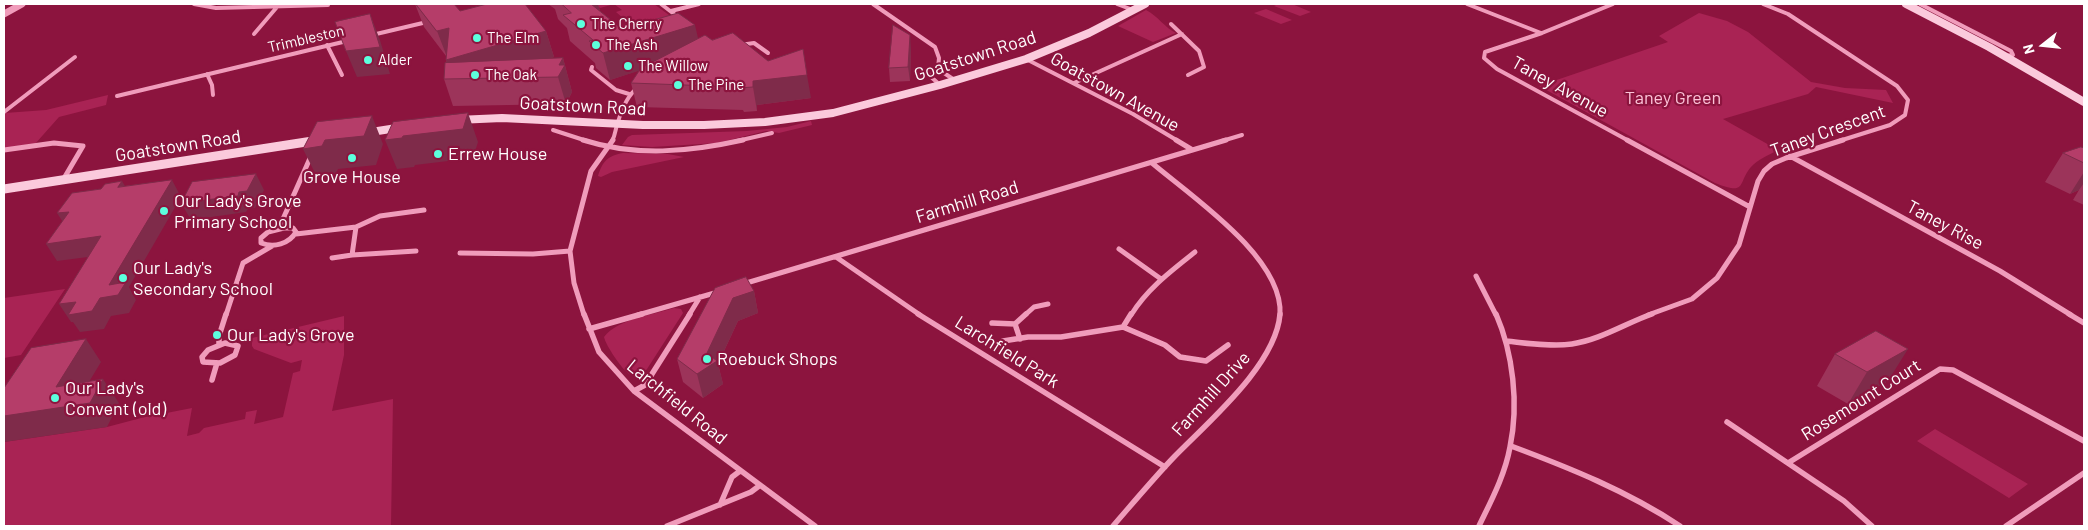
<!DOCTYPE html>
<html>
<head>
<meta charset="utf-8">
<style>
  body { margin:0 }
  #map { position:relative; width:2088px; height:530px; overflow:hidden; background:#8c143e; font-family:Barlow,sans-serif }
  canvas { display:block }
  .frame { position:absolute; inset:0; border:5px solid #fff; pointer-events:none }
  .north { position:absolute; left:2018px; top:20px; width:50px; height:50px; -webkit-text-stroke:4px #8c143e; paint-order:stroke; rotate:254deg; font-size:14px; font-weight:700; line-height:20px; text-align:center; color:#fff }
  .north::after { content:''; display:block; margin:auto; width:18px; height:22px; background:#fff; clip-path:polygon(50% 0,100% 100%,50% 72%,0 100%) }
</style>
</head>
<body>
<div id="map">
<canvas width="2088" height="530"></canvas>
<div class="frame"></div>
<div class="north">N</div>
</div>
<script>
const ctx = document.querySelector('canvas').getContext('2d');
ctx.lineJoin = 'round';
function paint(path, color) { ctx.fillStyle = color; ctx.fill(path, 'evenodd'); }
function stroke(path, color, width, dash) { ctx.strokeStyle = color; ctx.lineWidth = width; ctx.lineCap = dash ? 'butt' : 'round'; ctx.setLineDash(dash || []); ctx.stroke(path); }
function write(font, color, halo, rows, align = 'center') {
  ctx.font = font + ' Barlow,sans-serif'; ctx.lineWidth = 4.5; ctx.setLineDash([]); ctx.textBaseline = 'middle'; ctx.strokeStyle = halo; ctx.fillStyle = color; for (const [text, x, y, turn = 0] of rows) {
    ctx.save(); ctx.translate(x, y); ctx.rotate((+turn || 0) * Math.PI / 180); ctx.textAlign = isNaN(turn) ? turn : align; if (halo) ctx.strokeText(text, 0, 0); ctx.fillText(text, 0, 0); ctx.restore();
  }
}
paint(new Path2D(`
  M595,4h59l19,14 -27,20 -30,-26 6,-2 -8,-6 -14,4z
  M1278,4h14l19,8 -11,4 -26,-10z
  M1266,9l26,11 -11,4 -27,-11z
  M1146,10c12,6 19,18 30,23l-23,9 -35,-16z
  M1699,13l28,8 21,11 63,50 34,6 41,2 7,13 -77,-16 -8,7 -85,25 55,31c-9,5 -20,9 -27,17 -14,16 -3,29 -36,16l-176,-97 129,-44 -9,-6z
  M108,95l-2,10 -47,12 -24,27 -31,4 1,-35 41,-3z
  M811,121l1,4 -33,8 -13,-2 -49,12 -65,4 -30,-2 6,-8 4,-2 115,-4 40,-4z
  M623,153l45,1 16,3 -72,15 -11,5 -3,-1c5,-15 9,-20 25,-23z
  M65,289l-44,66 -17,3v-60z
  M674,308l7,1 2,4 -36,56c-4,5 -11,9 -18,5 -7,-5 -23,-28 -25,-37 14,-18 48,-22 70,-29z
  M344,316v39l-12,56 61,-12 -2,127h-387v-84l103,-15 34,-9 51,-10 -5,28 12,-3 5,-5 41,-9 1,-7 11,-2 -3,14 29,-7 10,-44 7,-2 2,-11 -11,3 -37,-14 -2,-3v-8z
  M1935,429l93,55 -19,14 -92,-57z`), '#a92354');
stroke(new Path2D(`
  M194,4l22,4 112,-3
  M661,4l17,13
  M873,4l62,43 4,11 -1,11
  M1117,4l16,6
  M1467,4l74,29
  M1613,4l-71,29 -57,19 -1,6 13,11 132,72
  M1763,4l25,10 109,72 11,14 -3,15 -15,10 -51,16
  M1920,4l91,47 2,4 -8,1
  M671,11l28,-7
  M1171,24l28,27 5,16 -16,8
  M254,34l23,-27
  M372,35l55,-13
  M327,45l15,30
  M740,45l14,-2 14,10
  M1026,59l107,55 45,27
  M592,67l-1,3 25,20 13,4
  M938,69l-8,7 10,9
  M938,69l18,12
  M207,74l5,11 1,10
  M1074,83l108,-49
  M117,96l230,-55
  M4,112l71,-55
  M553,130l34,11
  M612,141c4,-7 3,-12 6,-19 4,-14 9,-26 20,-35
  M737,141l35,-8
  M1222,141l20,-6`), '#f09cbb', 4);
stroke(new Path2D(`
  M583,140c53,17 106,12 160,0
  M1176,140l15,9
  M1627,140l123,67
  M4,150l50,-7 29,3 -20,34
  M1790,156l210,115 71,44
  M1152,163c39,33 132,95 128,152
  M356,227l-4,28 64,-4
  M279,228l32,-72
  M284,228h9l3,4c-7,12 -22,16 -35,11v-5l7,-6z
  M296,234l60,-7 24,-11 44,-6
  M1119,249l42,30
  M460,253l73,1 37,-3
  M836,257l84,58
  M332,258l20,-3
  M1476,276l20,39
  M743,284l483,-144
  M226,315l17,-52 29,-17
  M584,315l-10,-32 -4,-32 21,-80 22,-31
  M638,315l80,-23
  M689,315l11,-18
  M1025,315l9,-8 14,-3
  M1131,315c16,-26 40,-44 64,-63
  M1648,315l44,-16 25,-21 22,-33 19,-64 6,-10 8,-7 14,-6 57,-18`), '#f09cbb', 5);
stroke(new Path2D(`
  M584,314l15,38 35,39 181,135
  M918,314l247,153
  M2069,314l15,9
  M992,323l23,1 5,15
  M1015,324l11,-10
  M1123,327l42,18 15,12 26,4 22,-16
  M589,329l53,-15
  M1003,341l25,-4h33l62,-10 8,-13
  M1506,341c21,2 44,6 66,3 28,-4 54,-21 80,-30
  M225,343l13,3 -3,9 -15,8 -17,-1 -1,-5 6,-7z
  M219,345v-9l7,-22
  M212,380l5,-17
  M634,391l11,-6 45,-71
  M1727,422l117,79 28,25
  M1511,446c59,22 116,45 169,80
  M1788,463l152,-94 13,1 131,71
  M720,505l12,-28 8,-6
  M667,526l84,-34 8,-6
  M1113,526c20,-23 40,-47 61,-69 34,-35 102,-92 106,-143
  M1479,526c12,-25 26,-51 31,-79 9,-43 3,-94 -14,-133
  M2006,526l78,-53`), '#f09cbb', 5.5);
stroke(new Path2D(`
  M4,14l18,-10`), '#f09cbb', 7);
stroke(new Path2D(`
  M1906,4l83,43 95,55
  M457,120l45,-2 141,7h61l61,-3 68,-9 107,-28 86,-26 63,-26 56,-29
  M365,133l38,-6
  M312,141l7,-1`), '#fbcadc', 8);
stroke(new Path2D(`
  M4,189l315,-49`), '#fbcadc', 9);
paint(new Path2D(`
  M415,4h39l6,7 86,20 8,26 -6,2 15,-1 9,34 -6,12 -113,2 -9,-27 3,-16 -1,-3v-4l-22,-29z
  M548,4h50l2,7 22,18 76,9 113,60 -54,7v6l-13,1 -1,-2 -106,-3 -6,-24 9,-13 -30,10 -14,-12 -1,-5 -25,-22 -3,-13 -9,-9 -3,-10z
  M911,49l-1,32 -20,1 -1,-14z
  M2084,148v57l-11,-5 6,-10 -9,4 -25,-12 18,-29z
  M754,291l4,22 -20,8 -20,43 5,20 -20,14 -20,-16 -6,-23z
  M1835,354l53,27 -40,23 -31,-18z`), '#9c345a');
paint(new Path2D(`
  M591,4h7l6,24z
  M370,14l10,26 10,34 -33,3 -11,-26z
  M695,25l6,26 -91,29 -7,-27z
  M449,28l-2,29 -10,-26z
  M546,31l8,26 -70,21h-32l-6,-18z
  M910,35l1,14 -1,32 -2,-14z
  M563,58l9,34 -6,12 -8,-27 1,-12z
  M807,75l4,23 -54,7v6l-4,-24v-6z
  M468,113l10,29 -5,16 -58,7 -1,2 -17,2 -12,-29 18,-4z
  M372,116l11,28 -7,21 -38,4 -3,6 -18,2 -14,-28 22,-9z
  M2084,172v11l-5,7 -9,4z
  M256,174l8,16 -9,18 -7,1 -2,3 -55,8 -10,-17 58,-11z
  M172,180l9,17 -52,90 7,13 -7,13 -18,3 -7,13 -24,3 -7,-10h-2l-12,-18 41,-6 9,-13z
  M122,181l10,17 -14,-11z
  M69,212l-1,18 -11,-17z
  M101,236l10,18 -54,7 -11,-17z
  M754,291l4,22 -20,8 -20,43 5,20 -20,14 -6,-24 10,-21 26,-55z
  M86,339l15,23 -26,43 28,-26 16,24 -12,24 -103,15v-26l52,-29z
  M1908,349l-20,32 -40,23 19,-32z`), '#7f2b4a');
const building = new Path2D(`
  M416,4h38l6,7 27,-7h38l21,27 -100,29 3,-32 -12,3z
  M562,4h31h-2l31,25 56,-16 17,12 -92,28 -14,-12 4,-1 -30,-25 8,-2z
  M370,14l10,33 -34,4 -11,-29z
  M893,25l17,10 -2,32 -19,1z
  M733,33l35,28 35,-12 4,26 -54,6v6l-14,1v-1l-108,-4 10,-15 64,-33 7,5z
  M563,58l-4,7h6l-7,12 -114,2 1,-16z
  M468,113l-5,16 -60,7 -1,2 -17,2 8,-18z
  M372,116l-8,20 -39,4 -3,6 -19,3 14,-27z
  M2081,147l3,1v15l-21,-10z
  M256,174l-9,17 -8,1 -1,4 -57,7 11,-21z
  M172,180l-63,105 17,-3 -8,13 -18,3 -8,13 -24,4 8,-13 -17,2 42,-68 -55,8 23,-32 -12,1 15,-20 29,-4 4,-5 17,-3 -4,6z
  M746,277l8,14 -21,7 -26,55 10,8 -20,13 -20,-15 38,-71z
  M1876,331l32,18 -41,23 -32,-18z
  M86,339l-30,48 47,-8 -13,24 -86,13v-28l27,-40z`);
paint(building, '#b53d69');
stroke(building, '#7f2b4a', 1);
for (const [x, y, r, color] of [
  [581,24,5,"#5cffdd"],
  [477,38,5,"#5cffdd"],
  [596,45,5,"#5cffdd"],
  [368,60,5,"#5cffdd"],
  [628,66,5,"#5cffdd"],
  [475,75,5,"#5cffdd"],
  [678,85,5,"#5cffdd"],
  [438,154,5,"#5cffdd"],
  [352,158,5,"#5cffdd"],
  [164,211,5,"#5cffdd"],
  [123,278,5,"#5cffdd"],
  [217,335,5,"#5cffdd"],
  [707,359,5,"#5cffdd"],
  [55,398,5,"#5cffdd"]
]) { const dot = new Path2D(); dot.arc(x, y, r, 0, 2 * Math.PI); ctx.fillStyle = color; ctx.fill(dot); stroke(dot, '#8c143e', 2); }
write('15px', '#fff', '#8c143e', [
  ["The Cherry",591,24],
  ["The Elm",487,38],
  ["The Ash",606,45],
  ["Alder",378,60],
  ["The Willow",638,66],
  ["The Oak",485,75],
  ["The Pine",688,85]
], 'left');
write('15px', '#fff', '#8c143e', [
  ["Trimbleston",306,39,-13]
]);
write('18px', '#fff', '#8c143e', [
  ["Goatstown Road",975,56,-18],
  ["Taney Avenue",1560,87,29],
  ["Goatstown Avenue",1115,92,29],
  ["Goatstown Road",583,106,3],
  ["Taney Crescent",1828,131,-20],
  ["Goatstown Road",178,146,-9],
  ["Farmhill Road",967,202,-17],
  ["Taney Rise",1945,225,28],
  ["Larchfield Park",1007,352,32],
  ["Farmhill Drive",1211,394,-48],
  ["Rosemount Court",1861,400,-32],
  ["Larchfield Road",677,402,39]
]);
write('18px', '#fcc3d8', '#8c143e', [
  ["Taney Green",1673,98]
]);
write('18px', '#fff', '#8c143e', [
  ["Errew House",448,154],
  ["Grove House",352,177,"center"],
  ["Our Lady's Grove",174,201],
  ["Primary School",174,222],
  ["Our Lady's",133,268],
  ["Secondary School",133,289],
  ["Our Lady's Grove",227,335],
  ["Roebuck Shops",717,359],
  ["Our Lady's",65,388],
  ["Convent (old)",65,409]
], 'left');
</script>
</body>
</html>
